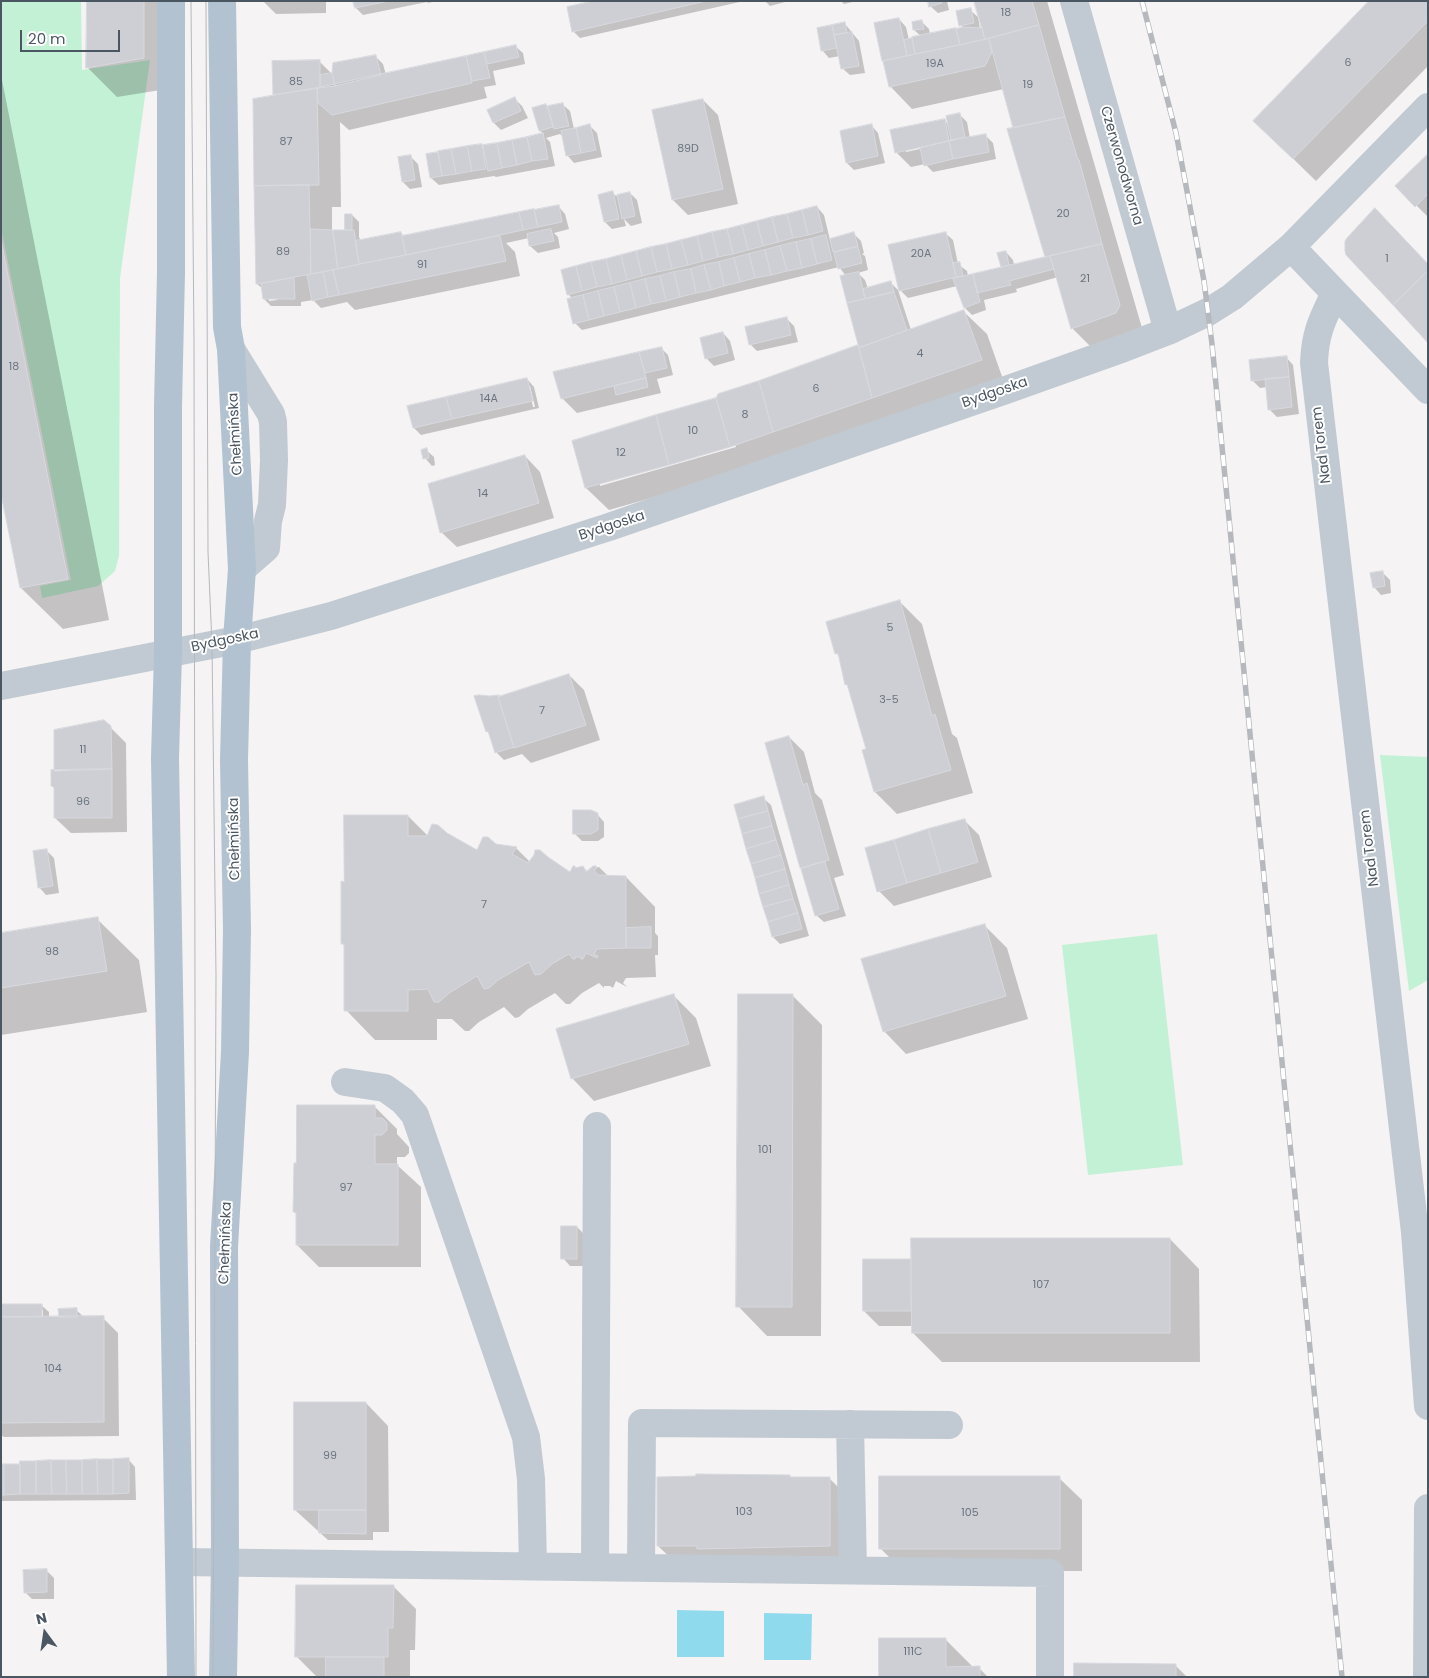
<!DOCTYPE html>
<html>
<head>
<meta charset="utf-8">
<style>
  body { margin:0 }
  #map { position:relative; width:1429px; height:1678px; overflow:hidden; background:#f5f3f3; font-family:Poppins,sans-serif }
  canvas { display:block }
  .frame { position:absolute; inset:0; border:2px solid #4a5661; pointer-events:none }
  .north { position:absolute; left:20px; top:1608px; width:50px; height:50px; -webkit-text-stroke:4px #fff; paint-order:stroke; rotate:346deg; font-size:14px; font-weight:700; line-height:20px; text-align:center; color:#4a5661 }
  .north::after { content:''; display:block; margin:auto; width:18px; height:22px; background:#4a5661; clip-path:polygon(50% 0,100% 100%,50% 72%,0 100%) }
  .scale { position:absolute; left:20px; top:30px; width:100px; height:22px; box-sizing:border-box; border:2px solid #4a5661; border-top:0; padding-left:6px; font-size:15px; line-height:18px; white-space:nowrap; color:#4a5661; -webkit-text-stroke:4px #fff; paint-order:stroke }
</style>
</head>
<body>
<div id="map">
<canvas width="1429" height="1678"></canvas>
<div class="frame"></div>
<div class="north">N</div>
<div class="scale">20 m</div>
</div>
<script>
const ctx = document.querySelector('canvas').getContext('2d');
ctx.lineJoin = 'round';
function paint(path, color) { ctx.fillStyle = color; ctx.fill(path, 'evenodd'); }
function stroke(path, color, width, dash) { ctx.strokeStyle = color; ctx.lineWidth = width; ctx.lineCap = dash ? 'butt' : 'round'; ctx.setLineDash(dash || []); ctx.stroke(path); }
function write(font, color, halo, rows, align = 'center') {
  ctx.font = font + ' Poppins,sans-serif'; ctx.lineWidth = 4; ctx.setLineDash([]); ctx.textBaseline = 'middle'; ctx.strokeStyle = halo; ctx.fillStyle = color; for (const [text, x, y, turn = 0] of rows) {
    ctx.save(); ctx.translate(x, y); ctx.rotate((+turn || 0) * Math.PI / 180); ctx.textAlign = isNaN(turn) ? turn : align; if (halo) ctx.strokeText(text, 0, 0); ctx.fillText(text, 0, 0); ctx.restore();
  }
}
paint(new Path2D(`
  M1,1h80l1,69 68,-10 -30,218 -1,278 -4,15 -17,15 -56,12 -2,-12 31,-6 -70,-353z
  M1380,755l48,2v223l-19,11z
  M1157,934l26,231 -95,10 -26,-230z`), '#c3f1d5');
paint(new Path2D(`
  M677,1610l47,1v46h-47z
  M764,1613l48,1 -1,46h-47z`), '#90daee');
paint(new Path2D(`
  M88,1h85v87l-56,9 -30,-30z
  M263,1h63v12l-50,1z
  M354,1h83l-9,2 -1,-1 -64,13 -7,-7z
  M599,1h145l-164,37 -7,-7z
  M765,1h24l-19,5z
  M841,1h16l-13,3z
  M929,1h18l2,9 -11,3 -8,-7z
  M976,1h71l95,327 -47,23 -23,-23 -14,-51 -42,12 1,3 -33,8 2,10 -14,5 -7,-7 -8,-22 -49,12 -8,-8 45,-57 8,7 5,24 9,7 1,5 34,-8 -3,-14 7,-2 7,8 1,5 33,-7 -38,-128 5,-1 -10,-40 -92,20 -22,-23 -6,-24 -1,-2 16,-41 7,8 3,13 13,-3 -8,-7 8,-8 7,7 1,6 35,-6 -5,-4 10,-15 8,7 2,12h4z
  M1428,1v65l-112,115 -39,-38z
  M845,24l14,17 6,32 -15,2 -8,-7 -2,-12 -11,2 -7,-8z
  M515,46l8,7 2,11 -32,7 3,14 -12,2 3,11 -138,32 -9,-8 1,85h-9v24h14l6,-16 7,7v15l2,4 40,-8 4,4 153,-31 7,8 4,15 -15,4 4,4 2,11 -22,5 -8,-7 -1,-8 -23,5 9,9 5,24 -165,34 -8,-8 -26,6 -8,-8 -12,2v4h-30l-7,-7 -1,-10 -6,-5 -3,-184 22,-4 -2,-1 45,-34 14,14 43,-18 7,7 3,11zM269,298h8v2l-8,1z
  M1,75l108,545 -46,9 -42,-41 -20,-99z
  M515,99l7,7 6,12 -27,12 -7,-7 -6,-12z
  M703,100l15,15 20,89 -50,11 -15,-15z
  M562,104l8,7 4,18 16,-3 7,7 5,24 -28,6 -7,-8 -4,-18 -3,-3 -14,4 4,4 5,24 -59,11 -2,-1 -55,9 -8,-7 -3,-23 53,-10 2,2 61,-13 -4,-3 -6,-22 12,-4 2,2z
  M959,114l8,8 3,17 15,-4 8,8 3,16 -63,13 -8,-8 -14,3 -15,-15 48,-32 5,5zM955,139l1,2 -50,11v-3z
  M871,125l7,8 7,30 -31,7 -7,-7z
  M1428,155v62l-31,-31z
  M411,157l7,7 4,23 -12,2 -7,-7z
  M613,193l3,3 14,-3 7,7 5,23 -11,3 -7,-7 2,7 -14,3 -7,-7z
  M817,207l7,8 6,25 24,-6 7,7 3,12 -2,1 3,2 3,14 -10,3 7,7 3,9 23,-6 7,7 13,40 53,-18 23,22 17,48 -251,87 -144,41 -23,-22 -12,-46 143,-43 2,-4 141,-49 -14,-70 -7,-9 -257,63 -7,-7 -2,-24 -5,-5zM735,444l1,3 -136,39v-3z
  M787,319l7,7 4,16 -41,9 -7,-7z
  M723,333l7,8 5,19 -21,6 -8,-8z
  M661,348l7,7 5,20 -16,4 4,14 -84,20 -15,-15 -7,-25z
  M1286,357l7,8 6,49 -22,3 -7,-7 -3,-23 -7,1 -8,-8z
  M527,379l7,8 5,21 -118,27 -7,-7zM528,386h2l5,21h-2z
  M426,450l8,7 1,8 -3,1 -7,-8z
  M525,456l15,16 14,46 -97,29 -16,-15z
  M1382,572l8,8 1,13 -10,2 -7,-8z
  M900,602l22,22 30,110 5,4 16,55 -76,21 -22,-22 -8,-42 -18,-63 -3,-3 -6,-27 -4,-4z
  M569,675l15,15 16,50 -69,23 -9,-9 -18,6 -8,-8 -5,-17 -4,-4 11,-33z
  M110,727l16,16 1,89 -56,1 -16,-15v-29l-3,-3z
  M789,737l15,15 11,41 7,7 22,75 -10,3 12,38 -22,6 -8,-7 -15,-47z
  M763,798l8,7 38,131 -29,8 -7,-7 -38,-131z
  M597,814l7,8v15l-6,4h-16l-8,-8z
  M408,816l20,20 18,-2 32,18 18,-6 20,2 14,14 40,11 4,-6 2,2 7,-2 5,5 6,-4 5,-1 10,10h17l29,30v26l3,3v19h-3l1,22 -30,1 -3,5 4,4 -11,-6 -3,7 -3,-2h-6v2l-5,-5 -17,10 -12,11h-4l-11,-11 -27,16 -9,8 -4,1 -11,-11 -25,15 -10,9h-4l-13,-12h-15v21h-62l-29,-30 -1,-64 -2,-2 2,-61z
  M964,820l15,15 13,42 -98,29 -15,-15z
  M47,851l7,7 5,35 -13,2 -7,-8z
  M97,919l42,41 8,52 -146,23v-101z
  M984,925l23,23 21,71 -122,35 -22,-23z
  M673,995l23,23 15,48 -117,35 -22,-23z
  M792,995l30,30 -1,311h-54l-29,-30z
  M374,1106l23,23v5l12,13v6l-4,4h-8v8l24,22v80h-102l-22,-22v-31l-3,-2 3,-48z
  M577,1227l7,7v32h-14l-7,-8z
  M1170,1239l29,30 1,93h-258l-29,-29v-7h-34l-15,-15v-51h48z
  M1,1305h40l8,7v6h11l16,-8 8,7 19,1 15,15 1,103 -115,1 -3,-2zM41,1310h2v13h-2z
  M366,1403l22,23 1,106h-16v8h-45l-33,-30z
  M128,1459l7,8 1,33 -135,1v-36z
  M790,1476l3,3 36,-1 23,23 1,67h-172l-23,-22z
  M1059,1478l23,22v71h-179l-22,-22z
  M47,1571l7,7v21h-22l-7,-7z
  M393,1586l23,23 -1,41h-5v27h-93l-20,-20z
  M946,1640l28,28h5l9,9h-108z
  M1175,1665l12,12h-111z`), '#0003');
const building = new Path2D(`
  M87,1h57v57l-58,10z
  M353,1h36l-34,7z
  M593,1h113l-134,31 -5,-25z
  M928,1h14v2l-13,4z
  M974,1h58l7,24 -54,14z
  M1369,1h59v20l-135,138 -40,-38z
  M971,8l3,15 -15,3 -3,-15z
  M899,18l8,38 -25,5 -8,-38z
  M922,20l2,9 -11,1 -1,-8z
  M845,22l2,11 -13,2 -2,-10z
  M832,25l5,23 -16,3 -4,-23z
  M1039,25l26,92 -52,11 -24,-89z
  M964,27l18,1 3,11 -25,6 -4,-16z
  M956,28l4,17 -45,9 -3,-17z
  M852,32l7,34 -18,3 -7,-34z
  M912,38l3,16 -8,2 -3,-16z
  M989,39l3,13 -7,14 -96,21 -6,-26z
  M516,45l3,12 -32,7 -3,-12z
  M484,52l6,26 -18,3 -6,-25z
  M376,55l5,20 -46,11 -3,-13 1,-10z
  M466,56l6,27 -140,32 -14,-12 -1,-15z
  M320,60v28l-47,7 -1,-34z
  M332,73l3,13 -15,2v-13z
  M317,88l2,97 -65,1 -1,-87z
  M515,97l6,14 -28,12 -6,-13z
  M703,99l20,90 -51,11 -20,-90z
  M563,103l6,23 -15,3 -6,-23z
  M546,104l7,23 -14,4 -7,-23z
  M960,113l5,24 -14,3 -5,-24z
  M1065,117l13,43h1l23,84 -57,13 -38,-128z
  M945,119l4,22 -54,12 -5,-23z
  M590,124l6,26 -15,3 -5,-25z
  M872,124l6,32 -32,7 -6,-32z
  M576,128l5,25 -15,3 -5,-25z
  M543,133l5,26 -16,2 -5,-24z
  M986,134l3,18 -36,7 -4,-18z
  M527,137l5,24 -15,4 -5,-25z
  M512,140l5,25 -15,3 -5,-25z
  M949,141l4,18 -29,7 -4,-18z
  M497,143l5,25 -14,3 -5,-26z
  M482,144l4,25 -14,2 -5,-25z
  M467,146l5,25 -16,3 -5,-25z
  M451,149l5,25 -14,2 -4,-25z
  M438,152l4,24 -12,2 -4,-24z
  M1428,154v40l-13,13 -20,-21z
  M411,155l4,25 -13,2 -4,-25z
  M309,185l2,89 -55,10 -2,-98z
  M613,191l6,28 -15,3 -6,-27z
  M630,192l5,24 -13,3 -5,-24z
  M559,205l3,17 -24,5 -4,-17z
  M817,206l6,25 -15,4 -6,-25z
  M1375,208l53,56v7l-35,34 -47,-50 -1,-4v-10l2,-3z
  M534,209l4,18 -15,3 -4,-18z
  M802,210l6,25 -15,3 -6,-24z
  M519,212l4,18 -117,25 -4,-19z
  M345,214h7v16h-7z
  M787,214l6,24 -15,4 -6,-25z
  M772,217l6,25 -15,4 -6,-25z
  M757,221l6,25 -15,4 -6,-25z
  M742,225l6,25 -15,4 -6,-25z
  M311,229l22,1 5,39 -27,5z
  M551,229l3,12 -25,5 -2,-12z
  M727,229l6,25 -15,3 -6,-25z
  M333,230h21l5,34 -21,5z
  M401,232l5,23 -47,9 -4,-23z
  M712,232l6,25 -15,4 -6,-25z
  M854,232l4,14 -25,6 -3,-13z
  M946,232l10,45 -57,14 -11,-46z
  M826,235l6,25 -15,4 -6,-25z
  M500,236l6,25 -167,34 -6,-25z
  M697,236l6,25 -15,4 -7,-25z
  M811,239l6,25 -15,4 -6,-26z
  M1,240l67,339 -48,9 -19,-94z
  M681,240l7,25 -16,4 -6,-25z
  M796,242l6,26 -15,3 -7,-25z
  M666,244l6,25 -15,3 -6,-25z
  M1102,244l18,61 -4,8 -45,16 -21,-73z
  M780,246l7,25 -16,4 -6,-25z
  M651,247l6,25 -15,4 -6,-25z
  M858,247l4,16 -24,6 -4,-16z
  M765,250l6,25 -16,3 -6,-24z
  M636,251l6,25 -15,4 -6,-25z
  M1006,251l3,14 -8,2 -4,-14z
  M749,254l6,24 -15,4 -6,-24z
  M621,255l6,25 -15,4 -6,-25z
  M1050,256l4,13 -45,12 2,4 -34,8 -4,-19z
  M734,258l6,24 -16,4 -5,-24z
  M606,259l6,25 -15,3 -6,-25z
  M591,262l6,25 -15,4 -6,-25z
  M719,262l5,24 -13,4 -7,-25z
  M960,262l3,14 -7,1 -3,-14z
  M704,265l7,25 -15,3 -5,-24z
  M576,266l6,25 -15,4 -6,-25z
  M691,269l5,24 -16,4 -6,-25z
  M333,270l6,25 -11,2 -5,-25z
  M1428,271v72l-35,-38z
  M323,272l5,25 -16,4 -5,-26z
  M674,272l6,25 -14,4 -6,-25z
  M859,272l6,27 -18,4 -7,-27z
  M973,274l7,28 -16,6 -11,-29z
  M660,276l6,25 -15,3 -6,-25z
  M294,278l1,21h-32l-2,-15z
  M645,279l6,25 -15,4 -6,-25z
  M891,281l3,11 -29,7 -2,-10z
  M630,283l6,25 -16,4 -6,-25z
  M614,287l6,25 -16,4 -6,-25z
  M598,291l6,25 -15,4 -6,-25z
  M894,292l13,38 -48,18 -12,-45z
  M583,295l6,25 -16,4 -6,-25z
  M964,310l18,50 -110,38 -13,-50z
  M787,317l4,18 -42,10 -4,-18z
  M723,332l5,21 -23,6 -5,-21z
  M858,345l14,53 -99,34 -14,-51z
  M662,347l5,21 -22,5 -6,-21z
  M639,352l7,26 -85,21 -8,-27z
  M1287,356l2,21 -38,4 -2,-21z
  M1289,377l3,30 -24,3 -3,-31z
  M527,378l6,23 -81,18 -6,-22z
  M646,378l2,9 -32,8 -2,-9z
  M759,381l14,51 -43,15 -14,-49 2,-4z
  M446,397l6,22 -39,9 -6,-22z
  M716,398l14,49 -61,18 -13,-50z
  M656,415l13,50 -84,23 -13,-47z
  M427,448l2,10 -6,1 -2,-9z
  M525,455l14,48 -99,30 -12,-49z
  M1383,571l2,15 -12,2 -3,-15z
  M900,600l32,116 3,-2 16,56 -77,22 -12,-42 4,-1 -19,-65 -2,1 -7,-32 -3,1 -9,-32z
  M569,674l17,51 -72,23 -16,-51z
  M479,695l10,1 10,-1v1l-1,1 16,50 -19,6 -7,-22 -2,1 -12,-36z
  M104,720l7,6 1,43 -58,2v-41z
  M789,736l14,49 4,-2 22,77 -29,8 -35,-125z
  M112,769v49h-58v-31l-3,-1v-16z
  M764,796l4,15 -30,8 -4,-14z
  M573,810h18l7,3v17l-7,4h-18z
  M768,811l4,15 -30,8 -4,-15z
  M344,815h64v21h19l5,-12 6,1 9,8 30,17 6,-13h5l8,7 21,3 -5,7 16,9 6,-8 1,-5h5l8,7 22,15 3,-6h2v2l8,-2 3,6 7,-6h3l1,2 -3,2 4,5 28,1v72l-29,1 -3,5 4,2 -1,2 -11,-5 -3,6h-2v-2h-6v2h-2l-4,-5 -17,10 -11,10 -6,1 -6,-13 -31,18 -9,8 -5,1 -7,-13 -28,17 -10,9h-5l-6,-13 -20,1v21h-64v-67h-3v-63l3,1z
  M965,819l13,43 -37,11 -13,-44z
  M772,826l4,14 -30,9 -4,-15z
  M928,829l13,44 -34,10 -13,-43z
  M776,840l5,15 -30,9 -5,-15z
  M894,840l13,43 -30,9 -12,-44z
  M47,849l6,37 -15,2 -5,-37z
  M781,855l4,14 -30,9 -4,-14z
  M825,862l14,47 -24,7 -14,-47z
  M785,869l4,16 -30,9 -4,-16z
  M789,885l4,14 -30,8 -4,-13z
  M793,899l5,14 -30,9 -5,-15z
  M798,913l4,16 -30,8 -4,-15z
  M98,917l9,54 -106,17v-55z
  M985,924l21,72 -123,36 -22,-73z
  M651,927v21h-25v-20z
  M674,994l15,50 -118,35 -15,-50z
  M738,994h55l-1,313h-56z
  M297,1105h78v13h7l5,5v7l-5,5h-7v29h23v81h-102v-33h-3l1,-49h2z
  M561,1226h16v33h-16z
  M911,1238h259v95h-258z
  M863,1259h48v52h-48z
  M1,1304h41v13h-41z
  M77,1308v9h-18l-1,-8z
  M104,1316v106l-103,1v-106z
  M294,1402h72v108h-72z
  M129,1458v35l-16,1v-35z
  M97,1459h16v35h-15z
  M97,1459l1,35h-16v-34z
  M51,1460h15l1,34h-15z
  M51,1460l1,34h-16v-33z
  M66,1460h16v34h-15z
  M20,1461h16v33h-16z
  M1,1464h3v31h-3z
  M4,1464h16v30l-16,1z
  M696,1474l94,1v2h40v69l-133,3v-3h-40v-69l39,-1z
  M879,1476h181v73h-181z
  M319,1510h47v24l-47,-1z
  M47,1569v23l-23,1 -1,-23z
  M296,1585h98l-1,43h-5v29h-93z
  M879,1638h67v29l34,-1v11h-101z
  M326,1657h58v20h-58z
  M1074,1663l102,1v13h-102z`);
paint(building, '#cdcfd5');
stroke(building, '#d7d9de', 1);
stroke(new Path2D(`
  M1074,1l94,330
  M1291,247l137,143
  M1335,293c-13,27 -20,40 -21,70l101,869 13,174
  M231,349l40,65 2,8 1,38 -2,45 -4,16 -2,27 -24,21
  M1,686l236,-46 94,-24 278,-89 397,-137 118,-42 44,-17 40,-19 24,-15 59,-50 137,-140
  M345,1082l40,6 18,13 12,14 111,322 5,42 2,87
  M850,1424l3,146
  M180,1562l870,11v104
  M595,1567l2,-441
  M641,1568l1,-145 307,2
  M1427,1677l1,-169`), '#c1cad2', 28);
stroke(new Path2D(`
  M171,1v272l-3,133v247l-3,105 16,919
  M222,1l5,326 4,22 11,220 -5,71 -3,120 3,170 -2,122 -11,195 1,315 -2,115`), '#b3c2d1', 28);
stroke(new Path2D(`
  M191,1l3,341 2,1335
  M206,1l2,551 4,93 4,330 -3,702`), '#b5b8bd', 1);
const rail = new Path2D(`
  M1142,1l34,132 28,148 8,63 130,1333`);
stroke(rail, '#b5b8bd', 5.5);
stroke(rail, '#fff', 4, [11]);
write('11px', '#6b747e', null, [
  ["18",1006,13],
  ["6",1348,63],
  ["19A",935,64],
  ["85",296,82],
  ["19",1028,85],
  ["87",286,142],
  ["89D",688,149],
  ["20",1063,214],
  ["89",283,252],
  ["20A",921,254],
  ["1",1387,259],
  ["91",422,265],
  ["21",1085,279],
  ["4",920,354],
  ["18",14,367],
  ["6",816,389],
  ["14A",489,399],
  ["8",745,415],
  ["10",693,431],
  ["12",621,453],
  ["14",483,494],
  ["5",890,628],
  ["3-5",889,700],
  ["7",542,711],
  ["11",83,750],
  ["96",83,802],
  ["7",484,905],
  ["98",52,952],
  ["101",765,1150],
  ["97",346,1188],
  ["107",1041,1285],
  ["104",53,1369],
  ["99",330,1456],
  ["103",744,1512],
  ["105",970,1513],
  ["111C",913,1652]
]);
write('14px', '#4a5661', '#fff', [
  ["Czerwonodworna",1121,166,74],
  ["Bydgoska",995,393,-19],
  ["Chełmińska",236,434,-93],
  ["Nad Torem",1322,445,-97],
  ["Bydgoska",612,526,-18],
  ["Bydgoska",225,641,-12],
  ["Chełmińska",235,839,-91],
  ["Nad Torem",1370,848,-97],
  ["Chełmińska",226,1243,-88]
]);
</script>
</body>
</html>
